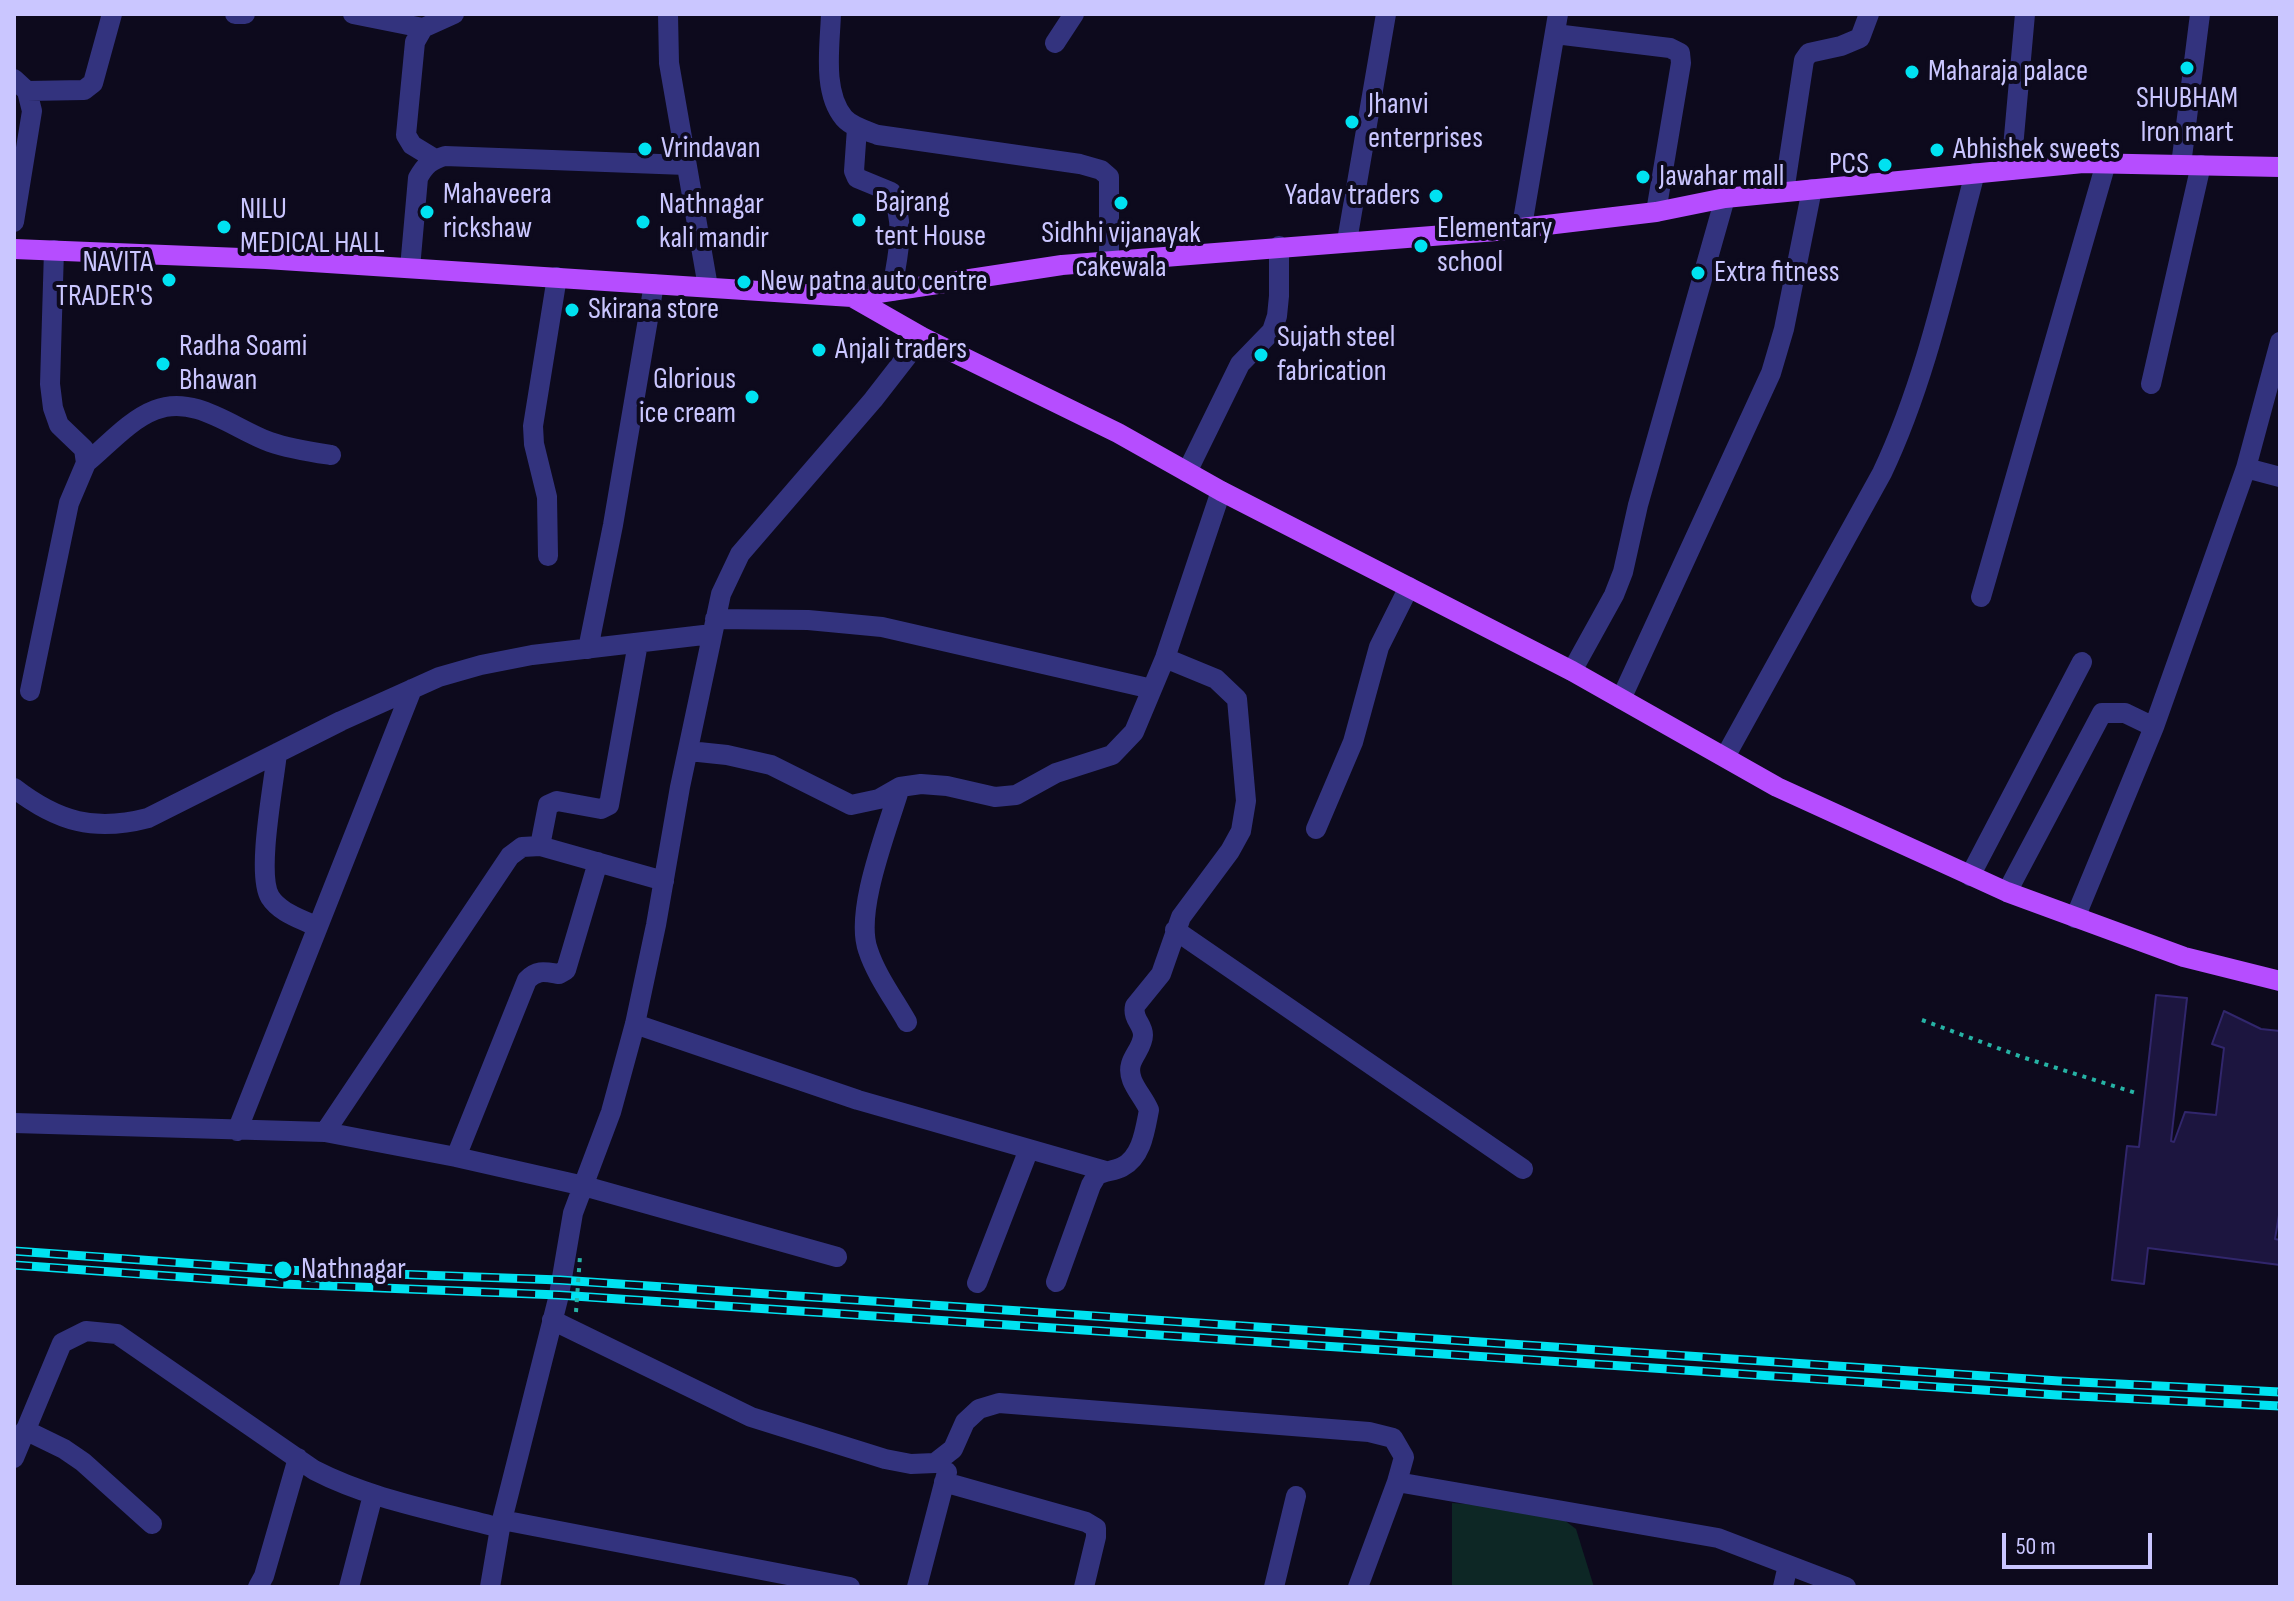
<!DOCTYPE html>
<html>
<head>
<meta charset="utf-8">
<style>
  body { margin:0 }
  #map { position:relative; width:2294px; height:1601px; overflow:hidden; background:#0d0a1d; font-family:"Sofia Sans Condensed",sans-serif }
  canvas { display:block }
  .frame { position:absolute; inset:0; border:16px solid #cac6ff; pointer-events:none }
  .scale { position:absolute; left:2002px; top:1533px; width:150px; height:36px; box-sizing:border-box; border:4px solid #cac6ff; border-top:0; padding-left:10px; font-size:24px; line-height:28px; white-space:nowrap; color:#cac6ff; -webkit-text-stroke:6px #0d0a1d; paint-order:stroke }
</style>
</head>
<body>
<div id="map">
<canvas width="2294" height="1601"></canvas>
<div class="frame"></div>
<div class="scale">50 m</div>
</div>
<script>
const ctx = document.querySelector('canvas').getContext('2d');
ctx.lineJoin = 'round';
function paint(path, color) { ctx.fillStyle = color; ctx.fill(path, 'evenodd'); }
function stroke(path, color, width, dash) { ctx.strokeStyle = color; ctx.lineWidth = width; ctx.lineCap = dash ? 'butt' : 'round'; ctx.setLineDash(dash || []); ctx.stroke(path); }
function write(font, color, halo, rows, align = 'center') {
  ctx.font = font + ' "Sofia Sans Condensed",sans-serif'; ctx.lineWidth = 8; ctx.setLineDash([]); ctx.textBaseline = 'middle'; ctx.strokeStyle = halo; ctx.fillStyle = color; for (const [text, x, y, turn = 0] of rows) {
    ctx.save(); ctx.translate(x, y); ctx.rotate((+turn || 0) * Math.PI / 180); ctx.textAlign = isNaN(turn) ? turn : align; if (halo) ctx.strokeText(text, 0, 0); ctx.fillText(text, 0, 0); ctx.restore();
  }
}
paint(new Path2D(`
  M1452,1503l99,7 25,19 18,58h-142z`), '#0d2725');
const building = new Path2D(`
  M2156,995l31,3 -16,143 3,1 11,-30 31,3 8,-67 -12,-4 12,-33 37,18 19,2v178l-5,30 5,1v25l-132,-17 -4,36 -32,-4 15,-134 12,1z`);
paint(building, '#1c153f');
stroke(building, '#31266c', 2);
stroke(new Path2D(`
  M1922,1020l100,37 117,37`), '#26b3a5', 4, [4, 6]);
stroke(new Path2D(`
  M235,14h10
  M353,14l70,14
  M668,14l1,49 39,224
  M831,14c-1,31 -9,78 13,104 8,9 23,13 34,17l202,29 21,6 8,7v84
  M1555,34l115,14 10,5 1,10 -25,149
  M1055,43l19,-29
  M14,79l13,12 5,20 -18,111
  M27,91l57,-1 9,-7 19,-69
  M857,128l-3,43 3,7 34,14c16,35 6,63 1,99
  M435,159l-23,-14 -6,-10 9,-93 8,-14 31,-14
  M2181,165l19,-151
  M2011,170l14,-156
  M1784,192l20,-132 5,-7 32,-7 19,-8 9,-24
  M1522,226l36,-212
  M1347,241l39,-227
  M410,268l8,-90c7,-13 13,-18 27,-22l241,9
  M2151,384l50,-219
  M86,463c21,-17 43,-43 69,-53 40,-16 79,19 115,32 20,7 41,10 61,13
  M2246,468l34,9
  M1187,472l53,-108 32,-33 5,-15 2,-20v-50
  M548,556l-1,-59 -13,-53 -1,-18 24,-149
  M1981,597l125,-434
  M715,619l93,1 74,7 270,62
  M588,649l25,-124 41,-241
  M1572,671l42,-76 9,-23 15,-67 87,-307
  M30,691l39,-188 17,-40 -2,-14 -25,-24 -6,-17 -3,-24 4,-134
  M1621,699l150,-326 13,-44 28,-140
  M689,751l38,4 44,10 80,40 28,-6 21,-12 21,-3 26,2 48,11 21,-2 40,-22 56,-18 22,-23 31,-74 56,-167
  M277,753c-3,30 -21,121 -7,144 10,16 32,22 47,30
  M1725,757l157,-284c45,-95 66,-199 93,-300
  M900,787c-12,41 -46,124 -32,163 8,25 26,49 39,72
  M14,788c44,34 81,44 134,30l193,-97 98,-44 42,-12 51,-10 180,-21
  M1316,829l37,-87 26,-95 30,-60
  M540,846l8,-41 9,-4 44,8 8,-4 29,-162
  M1970,876l112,-214
  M2007,892l95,-179h23l29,14
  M2075,918l79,-191 92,-259 34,-126
  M1175,930l348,239
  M635,1024l223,76 248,71
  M14,1123l311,9 131,25 128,29 253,71
  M237,1131l175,-442
  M325,1132l185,-276 12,-9 18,-1 124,35
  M456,1157l71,-177c10,-11 19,-8 32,-6l7,-4 32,-108
  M1056,1282l35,-97 6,-10c8,-4 17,-4 25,-8 20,-10 23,-37 27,-57 -6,-15 -23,-29 -18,-46 3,-10 12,-18 12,-29 0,-11 -11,-16 -8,-29l26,-32 20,-57 49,-66 11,-20 5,-30 -9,-102 -21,-20 -51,-21
  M977,1283l52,-134
  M552,1320l199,97 134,42 26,5 24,-1 18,-14 12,-27 14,-13 20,-6 370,29 24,6 11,19 -7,25 -39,105
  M25,1430l39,19 19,13 69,62
  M14,1458l48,-115 24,-12 31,3 197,136c58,30 124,41 186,58
  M944,1482l142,40 10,6v9l-12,50
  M1397,1482l321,56 128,49
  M502,1520l348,67
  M258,1587l6,-11 34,-118
  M349,1587l24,-92
  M490,1587l10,-59 59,-233 14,-82 38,-101 24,-88 21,-99 24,-138 41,-193 19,-40 133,-154 49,-63
  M917,1587l30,-115
  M1274,1587l22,-91
  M1783,1587l5,-22`), '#33337e', 20);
stroke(new Path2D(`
  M14,249l252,10 586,38 210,-32 434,-34 160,-19 69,-14 358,-35 197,4
  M852,297l70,40 196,96 103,58 351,180 205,116 230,105 177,65 96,24`), '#b64dff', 20);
const rail = new Path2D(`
  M14,1251l269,19 277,10 1499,101 221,11
  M14,1265l268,19 277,11 1498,100 223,11`);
stroke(rail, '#00e2f1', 9);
stroke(rail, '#0d0a1d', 6, [18]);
stroke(new Path2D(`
  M576,1312l4,-56`), '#26b3a5', 4, [4, 6]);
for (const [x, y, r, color] of [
  [2187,68,8,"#00e2f1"],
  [1912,72,8,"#00e2f1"],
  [1352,122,8,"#00e2f1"],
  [645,149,8,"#00e2f1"],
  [1937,150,8,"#00e2f1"],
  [1885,165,8,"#00e2f1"],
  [1643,177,8,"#00e2f1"],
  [1436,196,8,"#00e2f1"],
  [1121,203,8,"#00e2f1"],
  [427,212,8,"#00e2f1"],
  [859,220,8,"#00e2f1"],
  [643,222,8,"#00e2f1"],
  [224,227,8,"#00e2f1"],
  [1421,246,8,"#00e2f1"],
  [1698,273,8,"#00e2f1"],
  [169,280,8,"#00e2f1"],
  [744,282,8,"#00e2f1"],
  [572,310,8,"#00e2f1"],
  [819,350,8,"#00e2f1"],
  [1261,355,8,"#00e2f1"],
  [163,364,8,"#00e2f1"],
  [752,397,8,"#00e2f1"],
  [283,1270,10,"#00e2f1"]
]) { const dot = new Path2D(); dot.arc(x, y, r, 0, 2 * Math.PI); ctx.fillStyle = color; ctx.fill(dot); stroke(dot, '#0d0a1d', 3); }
write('30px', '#cac6ff', '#0d0a1d', [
  ["Maharaja palace",1928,72],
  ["SHUBHAM",2187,99,"center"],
  ["Iron mart",2187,133,"center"],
  ["Jhanvi",1368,105],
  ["enterprises",1368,139],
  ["Vrindavan",661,149],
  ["Abhishek sweets",1953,150],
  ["PCS",1869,165,"right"],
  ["Jawahar mall",1659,177],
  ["Mahaveera",443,195],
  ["rickshaw",443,229],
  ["Yadav traders",1420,196,"right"],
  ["Bajrang",875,203],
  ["tent House",875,237],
  ["Nathnagar",659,205],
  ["kali mandir",659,239],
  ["NILU",240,210],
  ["MEDICAL HALL",240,244],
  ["Elementary",1437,229],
  ["school",1437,263],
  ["Sidhhi vijanayak",1121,234,"center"],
  ["cakewala",1121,268,"center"],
  ["NAVITA",153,263,"right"],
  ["TRADER'S",153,297,"right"],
  ["Extra fitness",1714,273],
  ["New patna auto centre",760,282],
  ["Skirana store",588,310],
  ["Sujath steel",1277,338],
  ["fabrication",1277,372],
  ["Radha Soami",179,347],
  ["Bhawan",179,381],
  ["Anjali traders",835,350],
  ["Glorious",736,380,"right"],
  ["ice cream",736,414,"right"],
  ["Nathnagar",301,1270]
], 'left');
</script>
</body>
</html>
